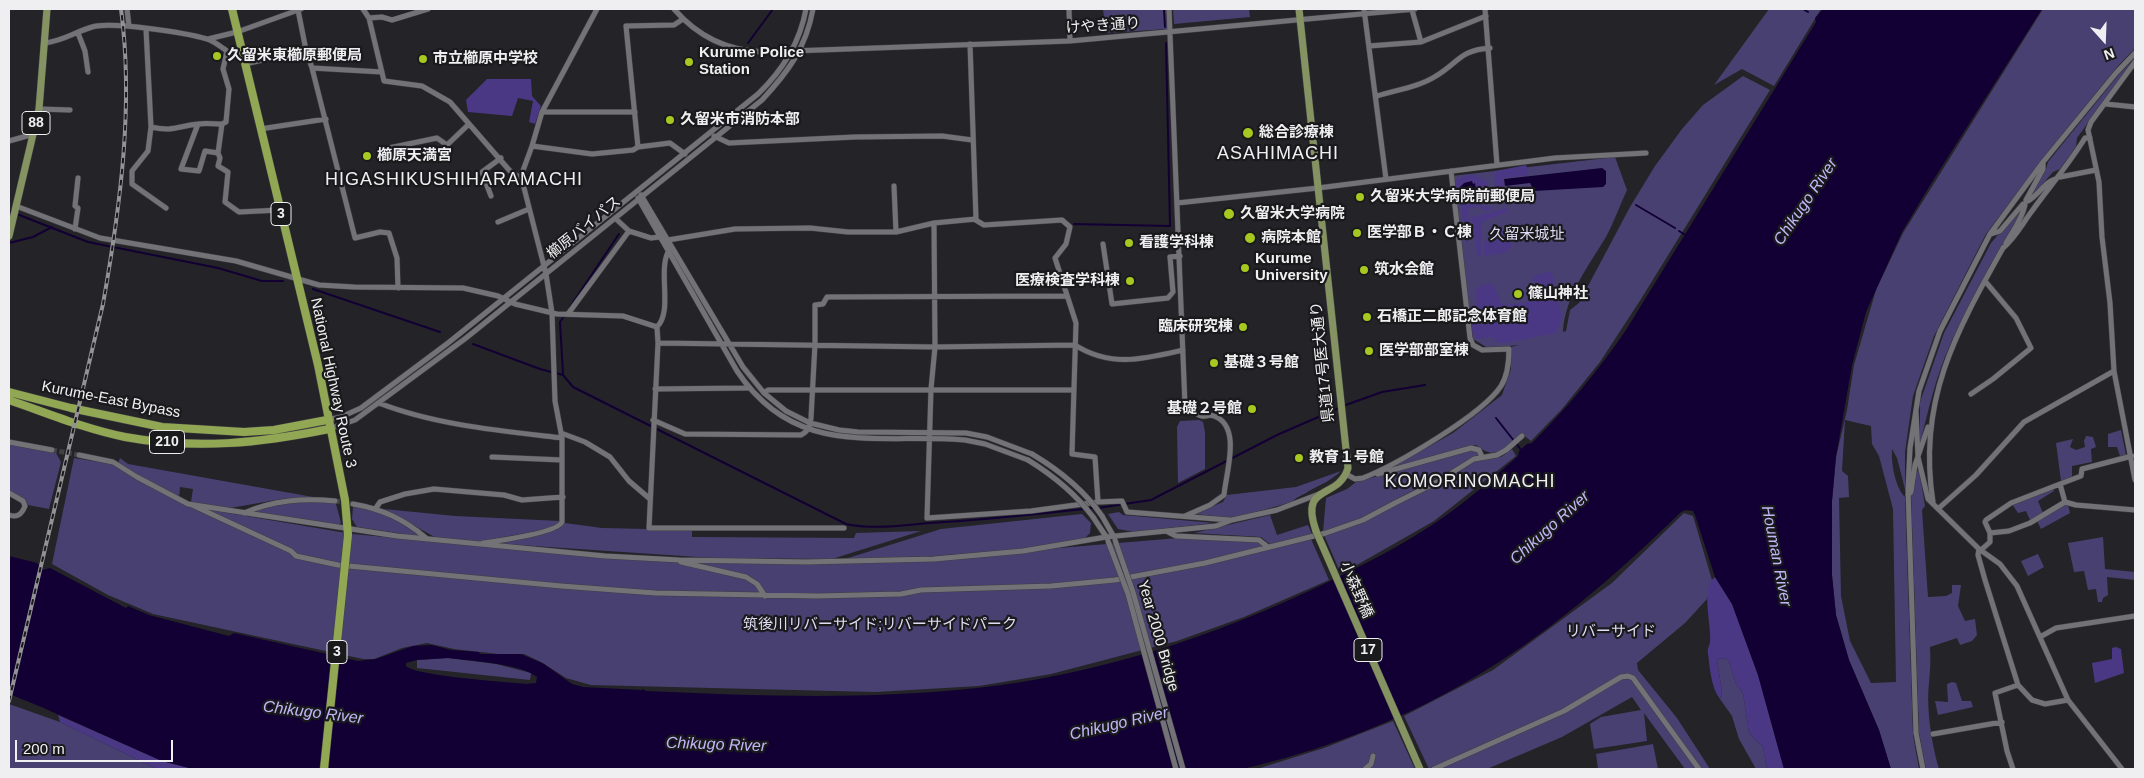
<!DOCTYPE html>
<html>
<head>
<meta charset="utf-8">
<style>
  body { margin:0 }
  #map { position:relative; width:2144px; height:778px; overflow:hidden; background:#242327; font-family:Helvetica,sans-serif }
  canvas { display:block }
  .frame { position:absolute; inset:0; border:10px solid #efeff1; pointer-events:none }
  .north { position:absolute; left:2079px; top:15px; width:50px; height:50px; -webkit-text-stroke:4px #1a1a1d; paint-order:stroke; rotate:160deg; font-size:14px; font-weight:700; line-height:20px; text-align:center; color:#efeff1 }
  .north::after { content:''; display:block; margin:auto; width:18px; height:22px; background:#efeff1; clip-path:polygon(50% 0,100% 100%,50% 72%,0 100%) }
  .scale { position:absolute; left:15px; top:740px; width:158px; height:22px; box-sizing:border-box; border:2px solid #efeff1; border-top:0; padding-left:6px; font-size:15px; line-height:18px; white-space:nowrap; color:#efeff1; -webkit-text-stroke:4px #1a1a1d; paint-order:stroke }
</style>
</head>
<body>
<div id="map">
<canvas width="2144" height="778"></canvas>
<div class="frame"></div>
<div class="north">N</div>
<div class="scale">200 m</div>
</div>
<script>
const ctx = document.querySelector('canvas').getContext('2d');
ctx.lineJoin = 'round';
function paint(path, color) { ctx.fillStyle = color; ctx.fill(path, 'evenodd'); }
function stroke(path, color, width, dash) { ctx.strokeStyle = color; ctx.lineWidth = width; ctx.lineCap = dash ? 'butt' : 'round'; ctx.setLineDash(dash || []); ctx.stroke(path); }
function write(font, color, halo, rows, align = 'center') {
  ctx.font = font + ' Helvetica,"Noto Sans JP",sans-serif'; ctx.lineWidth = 4.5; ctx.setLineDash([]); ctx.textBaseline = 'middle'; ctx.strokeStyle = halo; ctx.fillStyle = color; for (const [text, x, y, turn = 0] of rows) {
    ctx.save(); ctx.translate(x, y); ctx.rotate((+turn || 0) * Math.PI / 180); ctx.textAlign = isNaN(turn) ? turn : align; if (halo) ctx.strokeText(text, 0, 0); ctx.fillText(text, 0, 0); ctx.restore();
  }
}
paint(new Path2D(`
  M1103,9h63l1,20 -61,4z
  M1173,9h76l1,8 -76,7z
  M1769,9h52l-47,77 -32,-17 -28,16z
  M2043,9h92v39l-17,18 -70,86 -62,82 -52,102 -21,60 -8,56v37l-8,-31 -5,-9c-1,14 3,38 13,48l8,238 6,34h-28l-12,-39 -30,-70 -13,-45 -4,-40v-74l4,-44 11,-47 7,-45 22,-75 27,-57zM1845,420l26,6 1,18 7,12 14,53 3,173 -25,1 -21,-42 -9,-45 -2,-98 10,-1 -1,-21 -6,-5z
  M2133,60l-56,78 -1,9 -16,22 -7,3 -20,23 -2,-3 15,-23 2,-7 72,-89z
  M1743,76l27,14 -129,209 -41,63 -38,47 -31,32 -9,-7c-17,14 -25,28 -46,11l-86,23 63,-35 49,-38 9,-26v-22l8,-2 -31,3 -15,-9 -21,-163 163,-19 12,33c-7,15 -13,32 -21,47 -18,30 -41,59 -43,95l3,-1 4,-21 9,-7 51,-96 25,-41 27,-37 21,-24z
  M2017,212l3,2c-25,43 -50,86 -70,131 -14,31 -22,66 -30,99v-42l24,-69 47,-90z
  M1199,420l4,2 2,10v37l-27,14 -1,-56 3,-6z
  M2121,430l5,25 -6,1 -3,-9h-9v-13z
  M2086,436l7,1 3,10 -5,2 1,13 -20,4v11l-11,4 -5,-38 17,-4 -3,8 6,3 9,-3 -1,-6z
  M9,443l47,10 5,9 -12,47 -21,-4 -3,-6 -16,-8z
  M1512,449l4,7 -82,65 -93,53 -17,-39 40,-15 113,-60 24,-3z
  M1470,450l7,2 3,3 -119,63 -38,14 3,-34 21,-9 9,-7z
  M74,458l38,6 75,42 165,28 313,28 157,-3 -110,-1 -223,-15c18,-3 65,-6 76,-20l37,5 90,2v7l162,1 2,-5 65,-2 -89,28h13l96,-30 141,-15 9,9 -1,10 -6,6 -62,10 -87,7 -86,3 92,-1 237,-20 79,4 7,4 47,-7 18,41 -85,37 -67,24 -126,33 -72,12 -104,6 -284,-7 -25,-7 -25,-16 -17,-8h-26l-44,-5 -27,-6 -25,5 -28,11h-11l-210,-45 -45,-19 -56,-31z
  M120,458l8,6 185,33 -31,2 -52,9 -39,-6 2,-13 -13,-2 -1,12 -61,-35z
  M1919,469l6,37 -3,4 6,87 18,-1 6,-3v-8h9l-3,21 7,15 10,-2 2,16 -5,6 -12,4 -3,-7 -27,9c1,13 0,24 -1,36 -3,26 3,62 10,86h-13l-7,-36 -8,-238 4,-10 1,-12z
  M1341,471c-9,9 -21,14 -32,20 -7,5 -12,5 -17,11l-58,16 -40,-4 29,-12 4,-7 69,-8z
  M2052,487l2,4 -16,10 5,12 -13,7 -4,-9 -8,2 -6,-9z
  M322,501l14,3 5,19 -4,2 -83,-13 1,-2c22,-6 44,-8 67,-9z
  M2065,504l3,1 2,8 -29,16 -4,-8z
  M353,507c25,2 44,12 64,27v2l-60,-9 -5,-8z
  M384,509l71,7 105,5 -5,7 -79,14 -36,-2z
  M1119,512l4,3 91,8 -80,9 -16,-3 -10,-15z
  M1684,513l9,3 19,64 -5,19 -22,24 -48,40 1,7 39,48 33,51h-25l-41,-56 3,28 -53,8 -4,-25 11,-7 40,-7 -9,-13 -70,40 -75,32h-58l-25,-53 89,-46 119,-87z
  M1270,515l7,20 31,-10 4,9 -41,11 -10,-8 -67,-4z
  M2103,537l2,32 30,3v8l-28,-3 1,18 -5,3 -1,4h-4l-2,-13 -8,1 -4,-19 -10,1 -6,-29z
  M2038,554l6,13 -16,9 -7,-15z
  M448,658l48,6 35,9 -1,7 -113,-12v-8z
  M1724,658l5,3 7,23 7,9 6,40 14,14 4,22h-11l-17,-30 -7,-23 -12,-17 2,-7 -5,-32z
  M1952,682l4,1 6,18h9l2,6 -35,8 -3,-14 13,1 -1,-18z
  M9,704l51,18 97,47h-148z
  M1393,721l22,48h-158l67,-21z
  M1653,744l5,25h-60l-2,-15z`), '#494072');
paint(new Path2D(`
  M487,79h44l1,17 9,10 -6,18 -6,-2 4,-21 -15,-3 -6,18 -44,-4 -2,-12z
  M1526,165l3,8 -2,2 -23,3v9l-8,2 -2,-11 2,-7z
  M1472,174l15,8 1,8 -10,3 -3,-9 -17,5 2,11h-2l-4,-20z
  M1485,196l1,4 -4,2 1,5 7,-1 1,4 -9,1 -2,-5 -12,3 2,15 -6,1 -4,-23z
  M1507,208l1,3 -1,1 -25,10 -1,34 -3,1 -7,-40z
  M1502,229l6,2 4,13 -2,5 -6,4 -19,3 -1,-3v-11l9,-5 3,-6z
  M1549,271l3,2 10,45 -6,15 -52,10 -7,-1 -5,-5 -14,2 -5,-2 -3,-28 7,-5 -2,-11 2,-5 9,-4h6l3,3 6,17c6,3 29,-3 37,-5 6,-9 -2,-13 -6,-20l2,-3z
  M1715,577l17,27 26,71 26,94h-17l-4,-22 -14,-14 -6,-40 -7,-9 -7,-23 -5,-3 -7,2 5,32 -2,7c-9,-11 -10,-31 -12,-45 -1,-5 1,-7 2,-12 2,-16 -10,-54 5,-65z
  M2116,647l5,2 3,24 -29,10 -3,-20 20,-4v-11z
  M58,715l104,46 31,8h-36l-97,-47z`), '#4b3884');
paint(new Path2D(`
  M1823,9h219l-110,173 -30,50 -36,80 -14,53 -16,92 -4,44v74l4,40 13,45 30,70 12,39h-107l-26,-94 -26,-71 -17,-27 -20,-62 -2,-4 -7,-1 -5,2c-67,65 -138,127 -220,173 -67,38 -144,67 -219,84h-1049l-31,-8 -123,-55 -30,-12v-138l28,7 6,7 7,-2 76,40 2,-2 21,9 80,21 5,-3 124,28 18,-2 37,-13 19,-1 19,5 28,2 1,2h41l23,10 28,20 11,3 59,3 1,-1 3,2c109,5 222,9 331,-3 120,-13 239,-52 347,-104 39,-19 79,-39 114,-63 29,-20 54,-42 80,-65l1,-5 8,-7 5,-1c35,-35 66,-72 94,-113l190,-308 -1,-4zM448,658c23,3 71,5 89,19l-1,6 -10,1c-20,-2 -110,-8 -120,-18v-3l11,-3z
  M1602,168l4,3v13l-3,3 -69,4 -4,-8 -25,3 -1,-7z
  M1472,181l1,3 2,-1 2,14 -17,3 -2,-11 6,-6z`), '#120034');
stroke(new Path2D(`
  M1164,9l1,18
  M1803,9l5,3
  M748,43l25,-34
  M1636,205l39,23
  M9,211l79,31 130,26 44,13h21
  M1074,224l96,2 -4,-183
  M1679,231l8,5
  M9,243l24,-6 19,-10
  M313,289l127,43
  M570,307l49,-73
  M473,344l67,25 23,6 10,12 273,137c27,6 57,1 84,-1 55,-3 109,-9 163,-15
  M563,374l-3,-52 5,-7
  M1343,406l39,-14 43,-7
  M1496,418l26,33
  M1098,508l53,-8 126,-65 62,-27`), '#120034', 2);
stroke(new Path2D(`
  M52,450l27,5
  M335,501l18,3`), '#424245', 5, [5, 2.5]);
const minor = new Path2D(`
  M127,9l2,17
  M363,9l6,9 15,63 38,5 28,16 60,69 7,5h4
  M674,9c24,28 53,42 90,43l306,-11 345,-32
  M1069,9l1,32
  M1169,9l16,396c4,4 12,10 17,11 4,1 7,-2 12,0 28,10 12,56 10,79l-14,10 -25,11
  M1364,9l22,170
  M1485,9l12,156
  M298,10l8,40 6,18 43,170 25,-6 9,1 8,25 1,30
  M1412,10l9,32
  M369,18l13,-1 10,3 36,-11
  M146,29l5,98 -3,24 -16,20v13l34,24
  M78,33l7,18 3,21
  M208,39l29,-7 64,-23
  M45,43c18,-2 30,-11 47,-16 19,-6 95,6 115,12 7,2 14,8 20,12l-4,18 6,20 -3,33 -4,2 -4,29
  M1369,46l52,-4 65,-26
  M2135,62l-44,60 -3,8 11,52 3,55 8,66 4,68 21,109
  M245,64l61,-14
  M312,68l70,4
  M1377,96c19,-6 42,-9 59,-20 22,-13 24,-26 54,-28
  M2106,104l29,3
  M39,109l31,1
  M542,112h93
  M198,124l-17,45 18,2 6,-20 13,2 2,5 -2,8 10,6 -3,30 14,10 41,-2
  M151,127c23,5 27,-1 47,-3 7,-1 16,0 24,0
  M260,129l66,-10
  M714,136l15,7 126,-6 87,-1 30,4
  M9,141l25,-7
  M532,146l60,8 41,-4 5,-3 32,-4 15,11
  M638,147l-12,-121 48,-1 9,-6
  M389,148l48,-10 10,7 22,-21
  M2043,162v7l-17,31 2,1c9,-5 19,-21 28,-22
  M2060,177l36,-7
  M894,186l2,46
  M641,195l102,172 21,26 22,18 24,12 29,7 19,2 108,1 21,4 45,17
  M491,196l-9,-24 19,-14
  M638,198l99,173c59,88 138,62 228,69l20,4 43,16
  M1177,203l141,-15 237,-30 91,-5
  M16,206l84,32 136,23 83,24 35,2 109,1 35,8 17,8 42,10 66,2 34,11 1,16 -9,185h195
  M498,222l31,-13
  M934,223l1,124 -4,42 -4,129 104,-7 67,-9 -3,-45 -23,-3 4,-131 -21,-65 11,-14 4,-17 -8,-7 -78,5 -10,-6
  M75,229l3,-21 -3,-2 3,-28
  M629,231l22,7 8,-1
  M1991,234l9,-3 23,-27 2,1c-3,14 -12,26 -19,38
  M668,240l67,-11 75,-1 38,4h48l38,-9 42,-4 -6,-175
  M1103,244l9,60 56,-6 5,-6 -3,-35 10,-1
  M568,314l61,-83 -14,-13
  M657,327c16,-16 1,-54 11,-75
  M658,343l277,4 140,-2c36,23 69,14 108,5
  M655,389l93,-1
  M764,393l4,-3h305
  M1971,394l22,-15 38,-31 -15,-30 -31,-37
  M379,403c56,22 123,28 183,35
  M1916,411l2,46 10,42 51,50 21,15 17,22 51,114 54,69
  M327,420l14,-3 20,-9 87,-65 310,-249c24,-23 42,-52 48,-85
  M653,420l32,14 116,1c8,-4 9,-9 10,-17l4,-74v-39l8,-1 4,-7 239,-1
  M329,429l26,-9 111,-82 296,-238c26,-28 44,-52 51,-91
  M561,433l24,9 25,15 19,24 21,18
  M9,442l43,8
  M79,455l34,7 24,15 51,27 209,32 208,20 74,4 127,2 128,-3 89,-8 83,-14 110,-11 16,-6 45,-10 42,-16
  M492,457l70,3
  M1346,474l9,5 8,-1c33,-13 119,-63 138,-92 7,-11 8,-24 8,-37l-27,1 -9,-5 -3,-7 -19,-167
  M1378,474l93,-26 8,2 3,7
  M9,493l14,8 2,5c-3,8 -7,12 -16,9
  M1908,495l3,-3 4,-27 13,-38
  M1098,502l24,-1 5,11 103,8
  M1933,502c-16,-101 23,-170 70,-254 13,-11 19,-24 29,-37 18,-25 37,-47 53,-73h5
  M2065,502l11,3 59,5
  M353,504c29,5 51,15 73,34
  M192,505l99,46 5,5 42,9 223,21 94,7 162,3 84,-2 20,-4 130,-4 64,-6 90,-17 121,-30 37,-13 32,-17 42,-21 37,-23 23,-4 9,-5 16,-14
  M376,508l4,-6 25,-8 29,-5 70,6 18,5 41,-3
  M1939,508l37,-33 48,-53 90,-51
  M244,513c30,-13 59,-15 91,-12
  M1102,516l12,21
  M1093,517l14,21
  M1168,532l8,4 83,4 9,7
  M1990,533l-5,-11 1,-2 25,-17 49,-19
  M483,543c14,-2 74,-10 79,-21v-84l-7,-37 -3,-88 -6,-39 -25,-98 11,-30 10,-34 55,-103
  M1979,549l-1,6 7,25 33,105 14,15 13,4 23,-4
  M1981,550l9,-8v-9l19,-2 21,-8 35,-21 -5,-18 21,-8 1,-7 50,-13
  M681,562l65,15 11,7 8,12
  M2040,637l16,-9 79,-12
  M1933,734l69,-12
  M1365,769l6,-5 2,-8
  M1434,769l130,-58 57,-34 7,-1 5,2 66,91
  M1923,769l-7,-36 -8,-244 2,-41 9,-57 21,-60 50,-97 53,-72 73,-89 19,-20
  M2013,769l-6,-18 -12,-58 23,-8`);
const major = new Path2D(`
  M1299,9l49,459c-10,33 -49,14 -32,63
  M9,236l30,-127 8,-100`);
const highway = new Path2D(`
  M232,9l86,356 27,135 3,35
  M9,392l62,16 91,19 82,5 30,-2 53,-10
  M9,400c38,13 76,29 116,37 71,13 135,6 204,-8`);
stroke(minor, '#3f3e42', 6);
stroke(major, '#3f3e42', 8);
stroke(highway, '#3f3e42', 9);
stroke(minor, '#737277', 5);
stroke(major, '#859261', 7);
stroke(highway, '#91a753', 8);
const rail = new Path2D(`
  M9,701l94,-397c17,-96 31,-198 18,-295`);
stroke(rail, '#939295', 4);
stroke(rail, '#1a1a1d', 2, [5.5]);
const minorBridge = new Path2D(`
  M1032,454c27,16 52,36 70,62
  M1028,460c26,16 47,33 65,57
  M1115,540l18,52 50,177
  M1108,541l20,53 48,175`);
const majorBridge = new Path2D(`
  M1316,531l104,238`);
const highwayBridge = new Path2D(`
  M324,769l24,-234`);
stroke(minorBridge, '#3f3e42', 6, []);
stroke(majorBridge, '#3f3e42', 8, []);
stroke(highwayBridge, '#3f3e42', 9, []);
stroke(minorBridge, '#737277', 5);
stroke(majorBridge, '#859261', 7);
stroke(highwayBridge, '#91a753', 8);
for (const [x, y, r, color] of [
  [217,56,5,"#a6c820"],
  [423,59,5,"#a6c820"],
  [689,62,5,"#a6c820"],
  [670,120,5,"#a6c820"],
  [1248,133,6,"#a6c820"],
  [367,156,5,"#a6c820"],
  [1360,197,5,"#a6c820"],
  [1229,214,6,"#a6c820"],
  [1357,233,5,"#a6c820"],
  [1250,238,6,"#a6c820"],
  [1129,243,5,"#a6c820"],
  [1245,268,5,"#a6c820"],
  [1364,270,5,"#a6c820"],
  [1130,281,5,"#a6c820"],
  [1518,294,5,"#a6c820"],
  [1367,317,5,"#a6c820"],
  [1243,327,5,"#a6c820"],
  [1369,351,5,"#a6c820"],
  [1214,363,5,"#a6c820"],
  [1252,409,5,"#a6c820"],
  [1299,458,5,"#a6c820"]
]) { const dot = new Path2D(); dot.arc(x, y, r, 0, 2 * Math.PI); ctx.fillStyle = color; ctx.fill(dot); stroke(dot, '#1a1a1d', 2); }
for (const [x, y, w] of [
  [36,123,28],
  [281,214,20],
  [167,442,35],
  [1368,650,28],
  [337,652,20]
]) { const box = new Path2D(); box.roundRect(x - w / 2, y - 11.5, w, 23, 4); ctx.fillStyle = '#1a1a1d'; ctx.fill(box); stroke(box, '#efeff1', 1); }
write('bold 14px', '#efeff1', null, [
  ["88",36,123],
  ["3",281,214],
  ["210",167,442],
  ["17",1368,650],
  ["3",337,652]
]);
write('15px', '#efeff1', '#1a1a1d', [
  ["けやき通り",1103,26,-4],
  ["櫛原バイパス",584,228,-39],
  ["県道17号医大通り",1323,362,-96],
  ["National Highway Route 3",333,383,78],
  ["Kurume-East Bypass",111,400,11],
  ["小森野橋",1356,590,66],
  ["Year 2000 Bridge",1158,636,74]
]);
write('bold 15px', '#efeff1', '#1a1a1d', [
  ["Kurume Police",699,53],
  ["Station",699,70],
  ["久留米東櫛原郵便局",227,56],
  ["市立櫛原中学校",433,59],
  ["久留米市消防本部",680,120],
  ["総合診療棟",1259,133],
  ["櫛原天満宮",377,156],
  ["久留米大学病院前郵便局",1370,197],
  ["久留米大学病院",1240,214],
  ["医学部Ｂ・Ｃ棟",1367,233],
  ["病院本館",1261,238],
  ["看護学科棟",1139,243],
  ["Kurume",1255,259],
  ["University",1255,276],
  ["筑水会館",1374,270],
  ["医療検査学科棟",1120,281,"right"],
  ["篠山神社",1528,294],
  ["石橋正二郎記念体育館",1377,317],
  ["臨床研究棟",1233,327,"right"],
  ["医学部部室棟",1379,351],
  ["基礎３号館",1224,363],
  ["基礎２号館",1242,409,"right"],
  ["教育１号館",1309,458]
], 'left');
write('15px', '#dfdcf3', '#1a1a1d', [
  ["久留米城址",1527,235],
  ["筑後川リバーサイド;リバーサイドパーク",880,625],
  ["リバーサイド",1611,632]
]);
write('italic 16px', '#c0b7f8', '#1a1a1d', [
  ["Chikugo River",1806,202,-56],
  ["Chikugo River",1550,528,-42],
  ["Houman River",1776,556,79],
  ["Chikugo River",313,713,7],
  ["Chikugo River",1119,724,-13],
  ["Chikugo River",716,745,2]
]);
ctx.letterSpacing = '1px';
write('18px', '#efeff1', '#1a1a1d', [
  ["ASAHIMACHI",1278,154],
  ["HIGASHIKUSHIHARAMACHI",454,180],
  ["KOMORINOMACHI",1470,482]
]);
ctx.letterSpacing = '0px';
</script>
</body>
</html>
